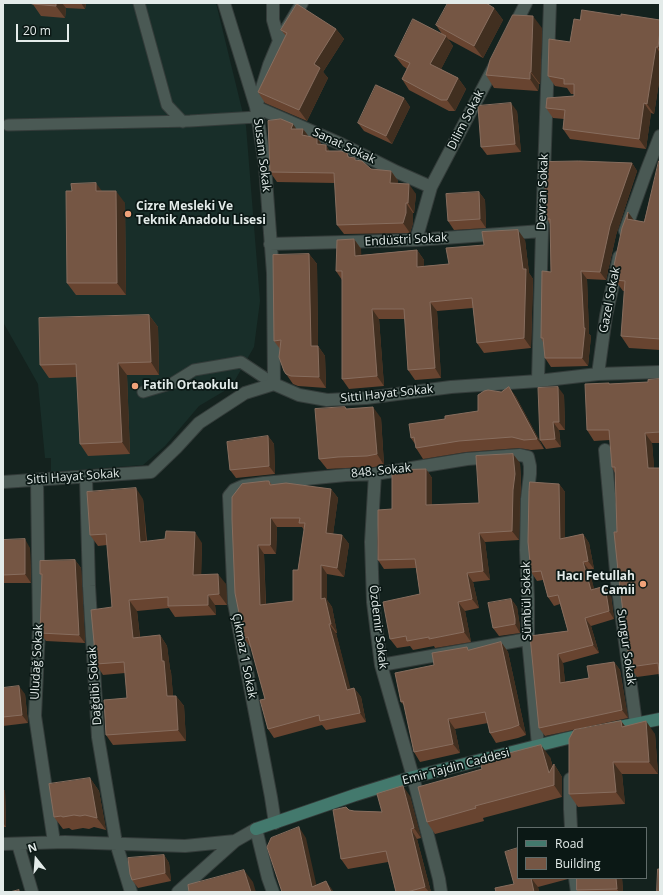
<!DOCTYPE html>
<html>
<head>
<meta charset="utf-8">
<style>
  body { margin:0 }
  #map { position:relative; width:663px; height:895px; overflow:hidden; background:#14221e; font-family:"Open Sans",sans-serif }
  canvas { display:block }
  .frame { position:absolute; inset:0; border:4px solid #e3ebe9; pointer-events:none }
  .legend { position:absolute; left:517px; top:827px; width:130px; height:52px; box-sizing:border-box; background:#0b1815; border:1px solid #616c6a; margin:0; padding:5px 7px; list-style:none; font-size:12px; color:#e3ebe9 }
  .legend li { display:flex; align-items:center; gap:8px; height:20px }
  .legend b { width:20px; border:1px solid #616c6a }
  .north { position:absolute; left:16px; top:839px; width:40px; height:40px; -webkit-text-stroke:3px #0b1815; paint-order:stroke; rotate:343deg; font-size:11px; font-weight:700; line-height:16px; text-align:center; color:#e3ebe9 }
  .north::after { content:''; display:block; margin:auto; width:14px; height:18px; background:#e3ebe9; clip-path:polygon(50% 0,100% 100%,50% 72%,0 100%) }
  .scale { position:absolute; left:16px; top:24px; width:53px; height:18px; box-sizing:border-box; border:2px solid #e3ebe9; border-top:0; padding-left:5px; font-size:12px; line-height:14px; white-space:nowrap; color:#e3ebe9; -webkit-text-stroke:3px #0b1815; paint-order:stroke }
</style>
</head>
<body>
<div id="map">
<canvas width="663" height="895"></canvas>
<div class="frame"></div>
<ul class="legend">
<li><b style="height:5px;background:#43796d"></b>Road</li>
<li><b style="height:11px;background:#755644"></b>Building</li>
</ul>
<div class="north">N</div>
<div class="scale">20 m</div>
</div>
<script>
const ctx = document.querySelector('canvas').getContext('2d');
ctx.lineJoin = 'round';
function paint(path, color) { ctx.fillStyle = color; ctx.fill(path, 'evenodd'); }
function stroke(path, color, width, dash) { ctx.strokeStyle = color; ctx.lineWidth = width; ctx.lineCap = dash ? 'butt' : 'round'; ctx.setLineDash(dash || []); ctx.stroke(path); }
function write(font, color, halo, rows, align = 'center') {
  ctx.font = font + ' "Open Sans",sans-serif'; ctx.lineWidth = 3.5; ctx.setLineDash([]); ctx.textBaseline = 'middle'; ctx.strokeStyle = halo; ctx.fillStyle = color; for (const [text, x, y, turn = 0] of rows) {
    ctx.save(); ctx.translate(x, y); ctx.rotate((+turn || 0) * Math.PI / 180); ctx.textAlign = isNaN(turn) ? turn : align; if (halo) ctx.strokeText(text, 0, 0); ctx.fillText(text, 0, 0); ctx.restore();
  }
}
paint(new Path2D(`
  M3,3h213l30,123 14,175 -6,46 -23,40 -32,19 -34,40 -22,19 -92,7v-14h-6l-7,-74 -35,-62z`), '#182e29');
const lane = new Path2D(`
  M139,3l28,102 16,17
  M8,125l182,-4 67,-4
  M143,392l30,-9 21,-13 47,-8 33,22`);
const street = new Path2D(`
  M224,3l32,104 9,59 8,107 1,111
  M273,3v17l6,21
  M302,3l-23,38 -10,24 -13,42 85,37 56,28 34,15
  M513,29l13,-26
  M625,231l21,-59 14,-36
  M416,240l15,-53 64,-122
  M270,244l146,-4 126,-9
  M598,374l8,-58 13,-59
  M538,381l4,-150 8,-228
  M605,450l12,132 19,142
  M375,474l-4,68 2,60 8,63 32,112 26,102 2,13
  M86,477l3,109 9,151 18,106 15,49
  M37,480l2,148 -4,88 19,126
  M3,482l148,-10 25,-24 23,-25 46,-30 29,-9 25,11 28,5 39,-2 85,-11 87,-6 60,-7 62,-2
  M381,665l147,-26
  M570,779v30l1,19
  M275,823l-4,-26 -37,-194 -5,-107 5,-6 9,-4 21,-3 82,-8 29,-1 92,-15 53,-4 8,2 2,9v8l-3,25 -1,51 2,49v40l10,106
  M3,844l62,-2 120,4 50,-5
  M18,844l14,48
  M575,878l2,14
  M178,892l57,-51 21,-12 12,49 5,14`);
const secondary = new Path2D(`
  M610,729l50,-10
  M256,829l99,-34 58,-18 151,-38 22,-5`);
stroke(lane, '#343c3a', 13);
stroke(street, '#343c3a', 14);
stroke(secondary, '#343c3a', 14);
stroke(lane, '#4a5954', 11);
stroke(street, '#4a5954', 12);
stroke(secondary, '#43796d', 12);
paint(new Path2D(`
  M27,3h59l-1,6 -19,-1 -1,10 -24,-2 -9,-13z
  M494,8l9,12 -20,38 -35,-19 5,7 -12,23 17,9 8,11 -11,22h-6l-40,-21 -7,-11 5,-10 -4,-3 -8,-10 47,-22 -6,-9z
  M621,16l39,4v56l-6,38 -3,-1 -5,36 -76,-10 -7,-10 1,-10 -11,-1 -7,-10 28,-12v-2h-3l-4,-6 -12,-2 -7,-10 22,-34 10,-22z
  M542,28l-2,56h-1l-1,7 -44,-3 -8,-13z
  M336,29l8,10 -21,33 5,6 -21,43 -42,-18 -7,-11 28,-56 -5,-6z
  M404,98l6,9 -18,37 -28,-13 -6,-8z
  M517,111l4,41 -34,3 -6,-8z
  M296,129h7l5,7 9,2 5,7h4l3,6 18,2 2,4 8,4 14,8 20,2 7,10 -1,3 19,10 -2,19h-1v10l-3,10 -66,1 -7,-9 -2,-42 -58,-1 -7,-10z
  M660,161v189l-31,-2 -8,-12 4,-45h-2l-8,-11 1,-6 -3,-4 21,-50 10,2z
  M632,163l5,8 -21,64 -10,45 -19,-1 2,55 2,2 -3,30 -37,1 -6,-9 -2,-16 -2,-4 10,-66 -1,-48 -3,-5z
  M102,191l23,12 1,92h-50l-9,-12z
  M479,192l6,8 1,28 -32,2 -6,-9z
  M354,239l7,10v6l56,-5 7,10v6l25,-2 35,-19 41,-5 4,33 4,6 -2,69 -47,5 -7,-10 -4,-35 -36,3 4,67 -26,2 -7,-10 -3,-51h-26l5,67 -35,3 -7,-10v-99l-6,-9z
  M309,254l8,10 1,82 7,10 1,32 -28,-2 -5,-2 -9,-13 -4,-22 -6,-8z
  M149,315l9,12 1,48h-32l3,79 -42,2 -8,-12 -3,-67 -28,1 -9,-13z
  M660,379v64h-8l2,25 5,206 -22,3 -7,-10 -13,-135 -2,-59 -3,-6 -2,-27 -16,1 -7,-11 23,-46 38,-2z
  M509,387l7,10 28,52 -13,1 -12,-2 -53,4 -43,7 -7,-11 -1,-4 -4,-6 67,-27 23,-19z
  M564,395l1,35h-6l2,17 -15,2 -6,-9z
  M345,407l2,2 34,9 3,47 -10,2 -28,1 -19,1 -8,-10z
  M268,436l6,8 1,30 -39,4 -6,-8z
  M520,463l1,21 -1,15 -1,41 -34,2 5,38 -17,2 6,26 -14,3 6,31 -36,6 -1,-2 -21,4 -3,-4 -13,2 -7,-9 30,-45 -4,-26 -32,1 -6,-9 14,-51 34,-40 6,9v27l47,-2z
  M266,481h3l3,4 59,4 7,9 -5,36 9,1 7,9 -5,33 -17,-3v26l5,7 5,26h-1l14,56 4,-1 7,9 5,25 -40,8 -4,-5 -48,13 -6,-9 -3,-30 -14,-52h-1l-6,-9zM277,527h25l2,3 -11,71 -27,3 -2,-50h12z
  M559,484l6,8v46l18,-4 6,9 5,26 -5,1 5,19 11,-3 6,9 3,24 -23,7 8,27 -36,10 2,19 24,-4 25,-16 6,8 8,48 -83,18 -6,-8 -9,-92 38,-5 -8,-27 -6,2 -6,-9 -5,-17 -6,1 -6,-9z
  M143,499l4,42 55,2 -1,31 25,10 1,21h-12l1,10 -41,2 -6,-9 -32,3 3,26 20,-2 7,11 3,23 1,3 2,24h3l8,10 2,35 -73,4 -7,-10 21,-37 -2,-25 -22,2 -7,-11 16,-57 -5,-62 -9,1 -8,-11z
  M3,540l27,8 1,35h-28z
  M75,560l6,8 4,75 -39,-2 -6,-8 2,-57 -2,-2z
  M511,599l6,8 3,20v6l-21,3 -6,-8z
  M501,642l7,10 18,83 -8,3 -22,5 -6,-10 -2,-10 -33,6 5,24 -40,9 -6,-10 -10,-47 -3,-3 33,-37 35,-15z
  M3,688l22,6 3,29 -25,3z
  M621,721l4,5 30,8 3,40h-36l3,30 -47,3 -9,-13z
  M550,757l3,10 1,-3 8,13v20l-79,21 1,3 -49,13 -8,-12z
  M90,778l9,13 7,39 -12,-3 -5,2 -6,-1 -11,2 -3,-2 -6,1 -9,-12z
  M3,789l2,2 1,36h-3z
  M410,796l11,42 -4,1 14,53h-35l-8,-30 -40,7 -7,-10 8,-49 5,1 28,1z
  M164,855l5,8 2,18 -33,7 -6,-8z
  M518,878h50v1l-30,8 1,5h-43l18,-8z
  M622,878l1,14h-45l-1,-2z`), '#684430');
paint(new Path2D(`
  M56,3h6l4,5 -1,10 -9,-12z
  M81,3h5l-1,6z
  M494,8l9,12 -20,38 -9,-12z
  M533,16l9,12 -2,56 -9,-12z
  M336,29l8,10 -21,33 5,6 -21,43 -8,-11 15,-46z
  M660,31v20l-2,-4z
  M446,36l7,10 -15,29 -8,-11z
  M656,47l4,6v23l-6,38 -7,-10z
  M530,72l9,12 -1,7 -8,-12z
  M458,78l8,11 -11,22 -8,-11z
  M404,98l6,9 -18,37 -6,-8z
  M511,103l6,8 4,41 -6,-8z
  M644,103l7,10 -5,36 -7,-10z
  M293,124l7,10 -9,-5z
  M303,129l7,9 -8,-3z
  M317,138l7,10 -7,-4z
  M326,145l6,10 -6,-4z
  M632,163l5,8 -21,64 -10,45 -6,-8 10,-46z
  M391,171l7,10 -1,12 -7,-10z
  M96,183l9,12 -9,-4z
  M409,184l7,10 -2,19 -6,-10z
  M116,191l9,12 1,92 -9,-12z
  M479,192l6,8 1,28 -6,-9z
  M406,203l7,10v10l-3,10 -7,-10z
  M628,212l8,11 -9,-4z
  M518,230l7,10 4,33 4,6 -2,69 -7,-10 -1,-69z
  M354,239l7,10 1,16 -7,-9z
  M417,250l7,10v17l-7,-10z
  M309,254l8,10 1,82 7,10 1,32 -7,-11 -8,-31z
  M581,271l6,8 2,55 2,2 -3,30 -6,-8 2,-30z
  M430,302l7,9 4,67 -6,-10z
  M372,309l7,10 5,67 -7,-10z
  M149,315l9,12 1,48 -8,-13z
  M118,363l9,12 3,79 -8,-12z
  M509,387l7,10 28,52 -7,-10z
  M558,387l6,8 1,35 -6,-8z
  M373,407l8,11 3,47 -7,-11z
  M553,422l6,8 2,17 -6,-8z
  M645,433l7,10 3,35 -7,-10z
  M268,436l6,8 1,30 -6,-8z
  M513,454l7,9 1,21 -1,15 -1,41 -7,-9z
  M426,469l6,9v36l-6,-9z
  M559,484l6,8v55l-5,-8z
  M136,488l7,11 4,53 -7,-10z
  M331,489l7,9 -6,44 -6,-9z
  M271,518l6,9 -1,27 -6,-9z
  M195,532l7,11 -1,42 -8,-10z
  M479,533l6,9 5,38 -7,-9z
  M583,534l6,9 5,26 -6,-8z
  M342,535l7,9 -5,33 -7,-9z
  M25,539l5,9 1,35 -6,-9z
  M258,545l6,9 2,60 -6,-9z
  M75,560l6,8 4,75 -6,-8z
  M583,562l6,8 8,29 -6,-9z
  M321,565l6,9v26l5,7 5,26 -6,-9 -10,-25z
  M467,573l6,9 6,26 -7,-9z
  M218,574l8,10 1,21 -8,-11z
  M605,586l6,9 3,24 -5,-8z
  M208,595l7,10 1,10 -8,-10z
  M511,599l6,8 3,20v6l-5,-9z
  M129,600l8,11 4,37 -8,-10z
  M458,602l7,9 6,31 -7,-10z
  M585,618l6,8 8,27 -6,-8z
  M329,624l7,9 17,65 -6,-8z
  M160,635l7,11 3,23 1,3 3,35 -7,-11 -5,-35z
  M501,642l7,10 18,83 -7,-10z
  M558,654l5,9 3,28 -6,-8z
  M614,662l6,8 8,48 -6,-8z
  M19,686l6,8 3,29 -6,-8z
  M354,688l7,9 5,25 -6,-9z
  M176,696l8,10 2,35 -8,-11z
  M448,719l7,10 5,24 -7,-9z
  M621,721l9,12 -8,-6z
  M646,721l9,13 3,40 -9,-12z
  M541,745l9,12 4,15v-8l8,13v20l-8,-12 -5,-12z
  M613,762l9,12 3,30 -9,-12z
  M90,778l9,13 7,39 -9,-12z
  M403,786l7,10 11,42 -7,-10z
  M3,789l2,2 1,36 -3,-4z
  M299,827l7,11 12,54 -6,-5z
  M411,829l6,10 14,53h-2l-4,-5z
  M164,855l5,8 2,18 -6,-8z
  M244,870l9,12 3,10h-5z
  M531,878l7,9 1,5h-5z
  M616,878h6l1,14h-4l-2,-3z
  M326,881l8,11h-3z`), '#412f20');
const building = new Path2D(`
  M32,3h24v3l-24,-2z
  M448,3h38l8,5 -20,38 -38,-21z
  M297,4l39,25 -22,35 6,4 -21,42 -41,-18 29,-59 -6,-3z
  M582,10l39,6v-2l39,6v11l-2,16h-2l-9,57 -3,-1 -5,36 -76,-10 2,-19 -19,-2 1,-10 27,-2v-12h-10v-5l-16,-3 1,-37 21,3 4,-23 6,1z
  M513,15l20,1 -2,56h-1v7l-44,-4 4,-15z
  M413,19l33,17 -16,28 28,14 -11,22h-6l-39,-21 8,-16 -15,-7z
  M376,85l28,13 -18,38 -28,-13z
  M511,103l4,41 -34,3 -3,-41z
  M281,119l12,5 -2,5h12l-1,6 15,3v6l9,1v6h15l6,2 1,4 7,1v2l7,1 9,8 20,2 -1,12 19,1 -1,19h-2v10l-3,10 -66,2 -3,-52 -64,-1 -2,-51z
  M579,161l53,2 -22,63 -10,46 -19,-1 3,57h1l-3,30h-37l-2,-20h-2l1,-67 9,1 -1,-53h-3l-2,-27 1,-30z
  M659,161h1v178l-39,-3 4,-55 -10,-1 1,-10h-3l9,-42 6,-16 -1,7 17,3z
  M96,183v8h20l1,92h-50l-1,-92h6l-1,-7z
  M479,192l1,27 -32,2 -2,-27z
  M518,230l5,39h3l-2,69 -47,5 -5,-45 -42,4 5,66 -27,2 -4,-61h-32l5,67 -35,3v-108h-6l1,-31 17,-1 1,17 62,-6v17l32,-3 -3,-16 38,-3 -2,-13z
  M309,254l2,92h7l1,31 -28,-1 -5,-2 -2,-3 -5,-14 2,-17 -7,1 -1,-86z
  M149,315l2,47 -33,1 4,79 -42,2 -4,-80 -36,1 -1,-47z
  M660,379v53l-15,1 3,35h12v214l-2,-19 -28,4 -11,-87 -5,-48h3l-2,-65h-3l-3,-37h-22l-2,-46 24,-1v1l39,-2v-2z
  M509,387l28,52 -13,1 -12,-3 -53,4 -43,7 -2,-11 -3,1 -2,-14 36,-5v-3l33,-5v-16l6,-4 4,-1 13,2z
  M558,387l1,35h-6l2,17 -15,1 -2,-52z
  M345,407l1,2 27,-2 4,47 -10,2 -29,1 -19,2 -4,-50z
  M268,436l1,30 -39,4 -3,-28z
  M513,454l2,20 -2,16 -1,41 -33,2 4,38 -16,2 5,26 -14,3 6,30 -35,7v-2l-22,4 -1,-5 -16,3 -7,-37 37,-8 -5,-35 -37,1v-50l14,-1v-39l34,-1v36l53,-2 -3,-47z
  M266,481h3l1,4 16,-2 45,6 -5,44 16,2 -5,33 -16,-3v34l4,-1 6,26h-2l18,66 7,-2 6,25 -40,8 -1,-6 -51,14 -8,-29 5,-1 -17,-62 -4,1 -9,-45 -3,-74v-22l10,-13zM271,518h29l-1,5h6l-7,47h-5v31l-33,4 -2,-60h12z
  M530,482l29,2 1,55 23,-5 5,27 -5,1 8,28 14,-4 4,25 -24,7 8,27 -35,9 2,29 29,-5 -2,-12 27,-4 8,48 -83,18 -9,-92 38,-5 -10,-36 -10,2 -7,-26 -10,1 -3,-30 1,-51z
  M136,488l4,54 25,-3 1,-8 29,1 -2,43 25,-1 1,20 -11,1v10l-40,1v-9l-39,3 4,38 27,-3 2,26h2l3,35h9l2,34 -72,5 -2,-35 23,-2 -3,-36 -28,2 -5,-54 21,-3 -6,-73 -16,1 -3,-43z
  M25,539v35l-22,1v-35z
  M75,560l4,75 -39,-2 2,-59h-2v-13z
  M511,599l4,20v5l-22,4 -5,-25z
  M501,642l18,83 -8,3 -21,5 -5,-21 -37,7 5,25 -39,8 -11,-51 -2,1 -6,-29 39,-8 -2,-12 35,-6 1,3z
  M19,686l3,29 -19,2v-29z
  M621,721l1,6 24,-6 3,41h-36l3,30 -47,2v-55l5,-9z
  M541,745l8,28 5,-9v21l-79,21 1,2 -49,14 -9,-35 64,-18 -2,-8z
  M90,778l7,40 -12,-3 -5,1 -6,-1 -11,2 -2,-1 -7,1 -5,-33z
  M403,786l11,42 -3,1 14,58 -18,5h-11l-10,-41 -45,8 -8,-49 13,-3 3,3 5,1 28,1 -5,-18z
  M299,827l13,60 14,-6 5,11h-49l-15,-45 4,-9z
  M518,848v30h13l3,14h-38l-1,-4 19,-4 -9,-32z
  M164,855l1,18 -33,7 -2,-6 -2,-16z
  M658,869h2v23h-3z
  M244,870l7,22h-62l-1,-7z
  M577,878h39l1,11 -40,1z
  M19,890v2h-9z`);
paint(building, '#755644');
stroke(building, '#876d5e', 1);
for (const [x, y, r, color] of [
  [128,214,4,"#f0a279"],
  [135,386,4,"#f0a279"],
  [643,584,4,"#f0a279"]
]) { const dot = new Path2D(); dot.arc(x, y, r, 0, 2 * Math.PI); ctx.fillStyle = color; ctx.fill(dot); stroke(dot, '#0b1815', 1.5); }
write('12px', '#e3ebe9', '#0b1815', [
  ["Dilim Sokak",466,120,-63],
  ["Sanat Sokak",344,146,25],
  ["Susam Sokak",262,155,83],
  ["Devran Sokak",543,192,-88],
  ["Endüstri Sokak",406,240,-3],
  ["Gazel Sokak",610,300,-79],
  ["Sitti Hayat Sokak",387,394,-6],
  ["848. Sokak",381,471,-6],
  ["Sitti Hayat Sokak",73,477,-4],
  ["Sümbül Sokak",527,601,-91],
  ["Özdemir Sokak",378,627,83],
  ["Sungur Sokak",626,647,82],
  ["Çıkmaz 1 Sokak",244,656,79],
  ["Uludağ Sokak",37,662,-87],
  ["Dağdibi Sokak",95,686,-94],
  ["Emir Tajdin Caddesi",456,767,-15]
]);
write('bold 12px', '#e3ebe9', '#0b1815', [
  ["Cizre Mesleki Ve",136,207],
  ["Teknik Anadolu Lisesi",136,221],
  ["Fatih Ortaokulu",143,386],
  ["Hacı Fetullah",635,577,"right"],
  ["Camii",635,591,"right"]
], 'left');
</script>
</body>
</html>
